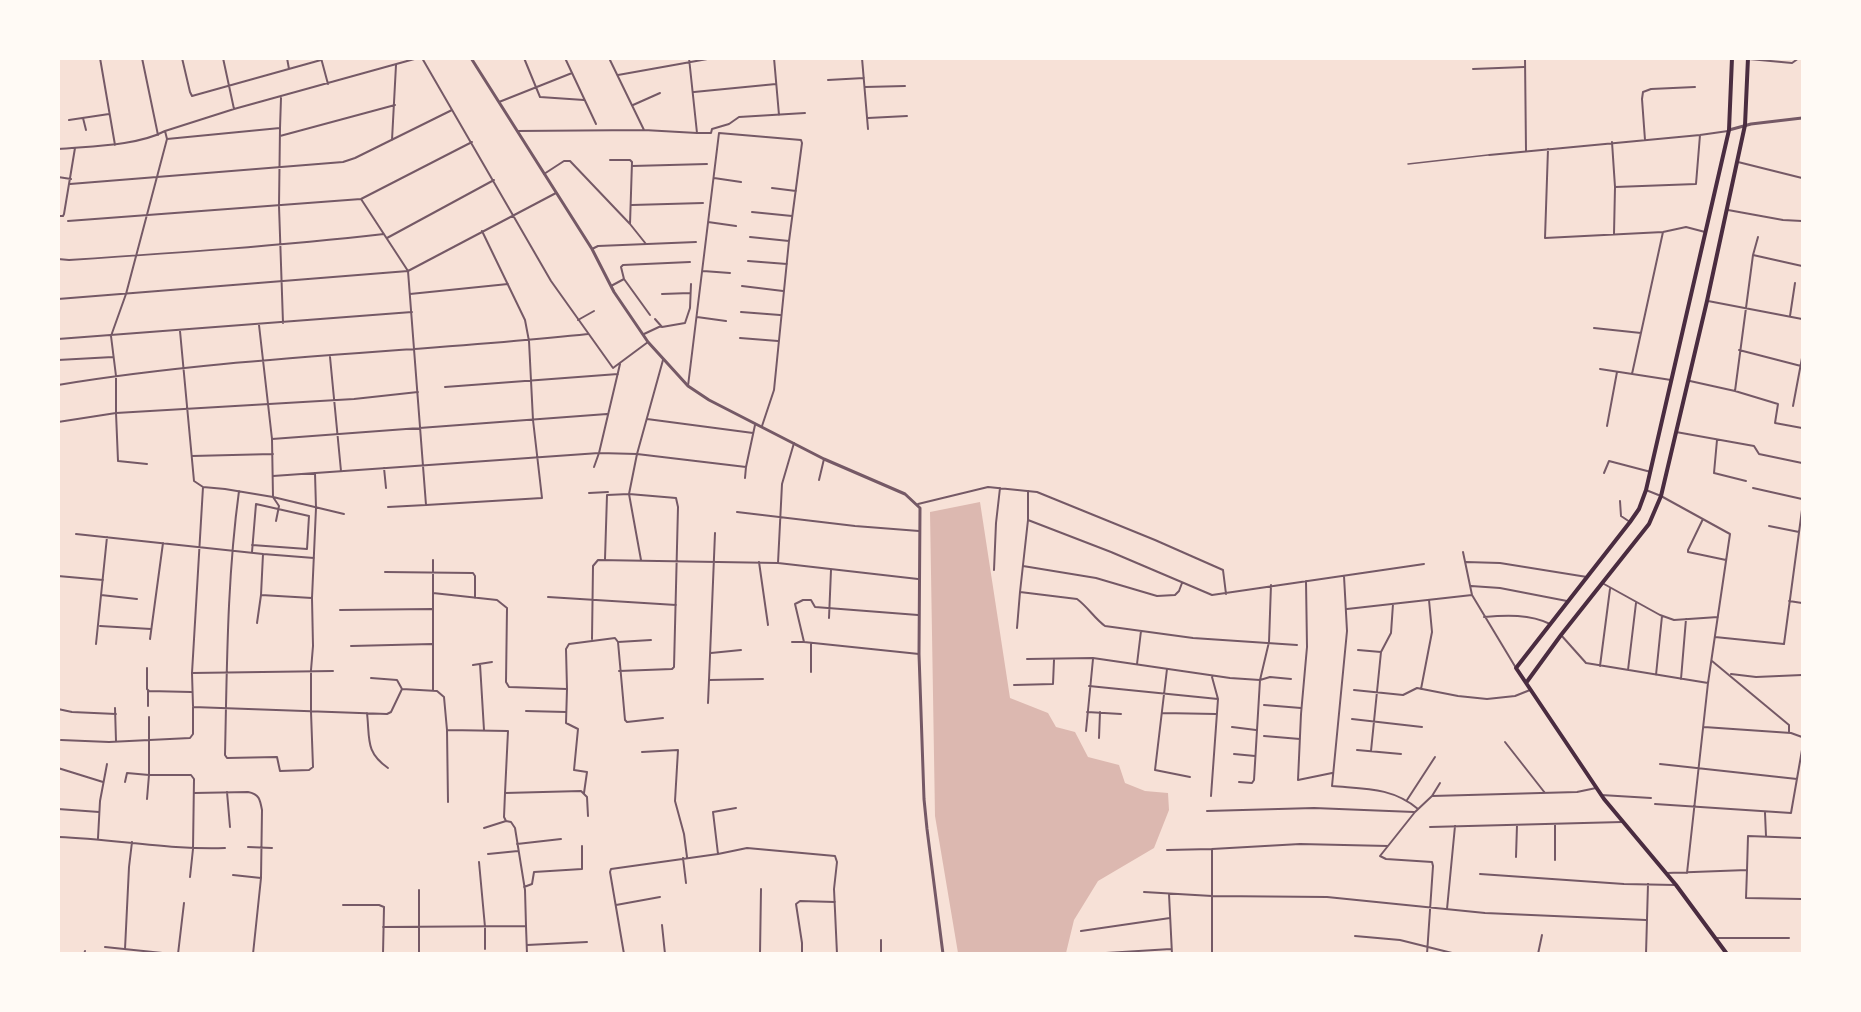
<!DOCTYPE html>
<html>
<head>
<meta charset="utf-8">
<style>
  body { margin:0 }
  #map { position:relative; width:1861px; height:1012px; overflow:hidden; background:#f7e1d7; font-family:"Zilla Slab",serif }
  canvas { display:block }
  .frame { position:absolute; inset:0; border:60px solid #fffaf5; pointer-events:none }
</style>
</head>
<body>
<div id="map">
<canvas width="1861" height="1012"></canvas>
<div class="frame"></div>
</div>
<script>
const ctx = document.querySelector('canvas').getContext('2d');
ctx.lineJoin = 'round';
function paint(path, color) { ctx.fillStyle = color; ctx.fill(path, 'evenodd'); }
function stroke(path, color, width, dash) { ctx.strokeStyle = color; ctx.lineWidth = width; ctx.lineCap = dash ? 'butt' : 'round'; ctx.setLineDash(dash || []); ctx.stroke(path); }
paint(new Path2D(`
  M980,502l30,196 38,15 8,14 19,5 13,25 31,8 6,18 20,8 23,2 1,17 -15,38 -56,33 -24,39 -8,33h-108l-23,-137 -5,-304z`), '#dcb8b0');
stroke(new Path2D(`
  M1408,164l80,-9`), '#755966', 1.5);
stroke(new Path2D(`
  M100,58l15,87
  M142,58l16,77
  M182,58l8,34 2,4 129,-36
  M223,58l11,51
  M287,58l2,11
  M321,58l7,26
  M422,58l129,223 62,87 35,-26
  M524,58l16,39 44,3
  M565,58l31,66
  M609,58l35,72
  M689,58l8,75h14l1,-4 17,-5 10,-7 66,-4
  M774,58l5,57
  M862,58l6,71
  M1525,58l1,93
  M1749,59l43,4 7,-5
  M1473,69l51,-2
  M618,75l95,-17
  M828,80l36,-2
  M865,87l40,-1
  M694,92l82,-8
  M499,102l73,-29
  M633,105l27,-12
  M83,118l3,12
  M868,118l39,-2
  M69,120l40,-6
  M280,128l-1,78 4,117
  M517,131l127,-1 53,3
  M280,136l115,-31
  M167,139l113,-11 1,-30
  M392,140l4,-75
  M1645,140l-3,-41 1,-7 8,-3 44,-2
  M1612,142l3,45 -1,47
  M58,149c32,-3 79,-3 107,-18l69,-22 184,-51
  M1548,149l-3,89 118,-6 23,-5 19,5
  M1489,155l211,-20 28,-4
  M610,160h20l2,2 -2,62
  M1738,162l64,16
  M632,166l75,-2
  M544,174l20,-13h6l60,63 16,20
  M58,177l13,2
  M714,178l27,4
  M70,184l273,-22 12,-4 97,-48
  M1615,187l81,-3 4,-49
  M772,188l24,3
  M361,199l47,72 18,234 116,-7 -9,-78 -4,-79 -4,-21 -43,-89
  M632,205l71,-2
  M1728,210l55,10 19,1
  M752,212l40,4
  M58,216h5l1,-2 11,-66
  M68,221l293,-22 111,-57
  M708,222l28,4
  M750,237l39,4
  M387,238l107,-58
  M592,249l6,-3 98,-4
  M1753,255l5,-18
  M58,259l11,1c105,-7 210,-14 315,-26
  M748,261l39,3
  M703,271l27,2
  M624,279l26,36
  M611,286l13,-7 -3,-12 2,-2 67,-3
  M742,286l41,5
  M410,294l98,-10
  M662,294l28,-1
  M58,299l350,-28 148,-78
  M1708,301l94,18
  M741,312l39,3
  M1790,316l5,-33
  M697,317l29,4
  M655,319l7,8 23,-4 5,-15 1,-24
  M578,320l16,-9
  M1594,328l47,5
  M180,331l14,150 9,6 22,2 48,8 -1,-58 -13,-114
  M644,334l17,-8
  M740,338l38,3
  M58,339l354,-27
  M1739,350l62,16
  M330,357l11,114
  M58,360l55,-3
  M1600,369l71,11
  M1632,374l31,-142
  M1690,381l45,10 43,13 -3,19 27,5
  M58,385c175,-29 354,-32 530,-51
  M688,386l31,-253 82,7 1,3 -13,98 -15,149 -12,36
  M445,387l173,-13
  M1735,391l18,-136 49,11
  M1793,406l9,-48
  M647,419l106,14
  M58,422l58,-9v-37l-5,-40 15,-42 41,-155 -2,-8
  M1607,426l10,-54
  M1676,432l78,14 5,8 43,9
  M272,439l335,-25
  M1717,440l-3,33 32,8
  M192,456l81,-2
  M147,464l-29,-3 -2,-48 238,-14 64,-7
  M594,467l5,-14 38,1 109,13 9,-42
  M384,468l2,20
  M1604,473l5,-12 42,11
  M273,476l326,-23 21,-89
  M745,478l1,-11
  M819,480l5,-21
  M1753,488l49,11
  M1646,490l15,6 69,38 -22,149
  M1028,491v29l-8,72 57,7c11,8 17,19 28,27l88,12 104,7
  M589,493l19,-1
  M273,497l71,17
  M273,497l6,9 -3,15
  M1620,501l1,15 9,6
  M918,504l70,-17 49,5 118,48 68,30 3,24
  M388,507l38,-2
  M737,512l118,14 64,5
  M1703,519l-15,31v2l38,8
  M1028,520l83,32 101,43 212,-31
  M1769,526l30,6
  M715,533l-6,147 54,-1
  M76,534l187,20 -2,41 51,3 1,48 -2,24v42l2,55 -4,3 -29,1 -3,-14 -50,1 -2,-3c2,-88 2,-176 14,-264
  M252,552l4,-48 53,12 -2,33 -55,-4
  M1463,552l9,43 44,73
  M263,554l51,4
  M605,559l2,-64 22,-1 47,4 2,9 -4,160 -2,2 -53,2
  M433,560v130
  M641,560l-12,-66 8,-40 26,-94
  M759,562l9,63
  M1466,562l34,1 87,14
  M778,563l4,-79 12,-41
  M1023,566l73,12 61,18 18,-1 4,-4 3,-8
  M994,570l2,-47 4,-35
  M385,572l88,1 2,3v22
  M58,576l45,4
  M1344,576l3,55 -15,155c32,3 60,1 86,23
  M1306,581l1,66 -6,67 -3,66 34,-7
  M1604,584l56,31 14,5 44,-3
  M1471,586l29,2 67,13
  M433,593l64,7 10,8 -1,74 3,5 58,2 -1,-40 3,-5 46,-6 3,4 7,78 2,2 36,-4
  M101,595l36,4
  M548,597l128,8
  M312,598l4,-90 -1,-35
  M1789,601l13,2
  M1347,609l125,-14
  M340,610l92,-1
  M918,615l-103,-8 -4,-7h-8l-8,4 9,38 115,12
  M1484,617c22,-2 46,-3 66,7
  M829,618l2,-48
  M257,623l4,-28
  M100,626l51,3
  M1017,628l3,-36
  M1561,635l25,28 122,20 -21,190
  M1715,637l69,7 18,-134
  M150,639l13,-96
  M592,639l1,-73 5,-6 180,3 140,16
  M618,642l33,-2
  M792,642h12
  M96,644l11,-107
  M811,644v28
  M351,646l81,-2
  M1358,650l23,2 -10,99
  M1381,652l10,-19 2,-29
  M711,653l30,-3
  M1027,659l66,-1 137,20 30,2 10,-3 21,2
  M1712,661l77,64v8
  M480,664l4,66
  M1137,664l4,-33
  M473,665l19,-3
  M1600,666l10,-77
  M147,668v21l2,2 42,1
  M1167,669l-12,101 35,7
  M1628,670l8,-67
  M192,673l141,-2
  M1731,674l25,3 46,-2
  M1656,675l6,-59
  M371,678l26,2 5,9
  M1681,679l5,-60
  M1014,685l39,-1 1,-24
  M1089,686l129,13
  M567,689l-1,34 12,6 -4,41 13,2 -3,21
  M1421,689l11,-57 -3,-32
  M148,690v16
  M1354,690l49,5 14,-7 41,8 29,3 28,-3 15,-6
  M708,703l1,-23
  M1264,705l37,3
  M193,706l-1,-33 11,-186
  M115,708l1,33
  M58,709l14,3 44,2
  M526,711l40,1
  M1087,712l34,2
  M367,713c3,26 -2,39 21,55
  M1162,713l54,1
  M149,717v58h42l3,4 -1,70 -3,28
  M1352,719l70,8
  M1232,727l24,3
  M1704,727l87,6 11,4
  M447,730l1,72
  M1086,731l7,-72
  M1264,736l36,3
  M1099,738l1,-26
  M61,740l48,2 81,-4 3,-4v-27l194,7 4,-2 11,-23 35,2 7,6 3,33 61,1 -3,62 76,-2 6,6 1,19
  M1505,742l40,51
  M1357,750l44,4
  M642,752l36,-2 -3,51 9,33 3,23
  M1234,754l21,2
  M1660,764l137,15
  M58,768l45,14
  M125,782l2,-9 22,2 -2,24
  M1239,782l13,1 2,-3 6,-100 9,-38 2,-57
  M227,792l3,35
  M194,793l54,-1c11,2 12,7 14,18l-1,68 -8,76
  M505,793l-1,24 2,4 5,1 4,6 10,62 1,36
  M1601,795l50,3
  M1211,796l7,-97 -6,-22
  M1432,796l145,-4 19,-4
  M1407,800l28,-43
  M1655,804l136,9 11,-63
  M58,809l41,3
  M1207,811l107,-3 100,4
  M1765,813l1,23
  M1430,827l192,-5
  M484,828l22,-7
  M59,837c56,2 110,13 166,11
  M98,838l2,-37 7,-37
  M517,844l44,-5
  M248,847l24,1
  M1167,850l45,-1
  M488,854l30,-3
  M718,854l29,-6 88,8 2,6 -3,27 3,65
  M1516,857l1,-32
  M683,858l3,25
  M1555,860v-35
  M479,862l6,65v22
  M1747,870l-1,28 56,1
  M1667,873l80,-3 1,-34 54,2
  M1480,874l144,10 51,1
  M233,875l28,3
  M524,887l8,-3 2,-12 48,-3v-23
  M1144,892l68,4 115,1 158,16 161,7
  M1169,894l3,60
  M343,905h36l5,2 -1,47
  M616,905l44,-8
  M1447,909l8,-83
  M662,925l3,29
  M383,927l143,-1 1,28
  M1081,931l89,-13
  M1355,936l45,4 56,14
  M1716,938h73
  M527,945l60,-3
  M105,947l67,7
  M125,949l4,-82 3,-25
  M1106,953l65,-4
  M84,954l1,-3
  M178,954l6,-51
  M419,954v-64
  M624,954l-14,-82 1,-3 107,-15 -5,-42 23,-4
  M760,954l1,-65
  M802,954v-11l-6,-39 4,-3 35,1
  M881,954v-14
  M1212,954v-105l88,-5 88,2
  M1427,954l6,-88 -1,-4 -46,-3 -6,-3 35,-44 17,-16 8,-13
  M1538,954l4,-19
  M1646,954l2,-70`), '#755966', 2);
stroke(new Path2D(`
  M471,58l121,191 22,43 34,50 40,44 21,14 115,59 81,35 15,14 -1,146 5,145 3,30 16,125
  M1729,130l22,-6 51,-6`), '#755966', 3);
stroke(new Path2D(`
  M1526,683l35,-48 88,-111 12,-28 46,-195 38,-176 3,-67
  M1727,954l-51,-69 -72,-86 -88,-131 114,-146 9,-13 7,-19 83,-360 3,-72`), '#4a2c40', 4);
</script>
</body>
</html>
